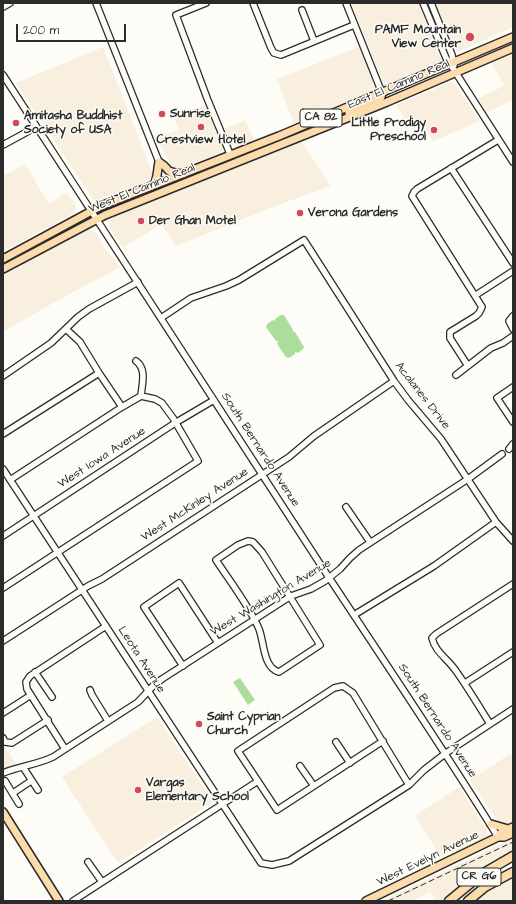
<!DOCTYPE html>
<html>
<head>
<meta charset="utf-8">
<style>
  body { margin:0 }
  #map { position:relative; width:516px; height:904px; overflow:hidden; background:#fdfcf7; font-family:"Architects Daughter",sans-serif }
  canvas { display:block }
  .frame { position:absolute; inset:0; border:4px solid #2b2b2b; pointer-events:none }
  .scale { position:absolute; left:16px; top:24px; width:110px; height:18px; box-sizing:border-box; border:2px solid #2b2b2b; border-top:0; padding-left:5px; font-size:12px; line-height:14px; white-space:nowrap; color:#2b2b2b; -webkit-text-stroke:3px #fdfcf7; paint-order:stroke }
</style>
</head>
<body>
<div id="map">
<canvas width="516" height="904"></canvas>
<div class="frame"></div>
<div class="scale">200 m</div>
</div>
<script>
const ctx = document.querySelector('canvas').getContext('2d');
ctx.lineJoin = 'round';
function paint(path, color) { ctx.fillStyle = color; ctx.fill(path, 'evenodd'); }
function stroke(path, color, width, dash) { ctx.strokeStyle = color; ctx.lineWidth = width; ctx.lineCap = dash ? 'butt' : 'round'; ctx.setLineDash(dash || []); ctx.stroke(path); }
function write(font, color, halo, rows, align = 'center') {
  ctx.font = font + ' "Architects Daughter",sans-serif'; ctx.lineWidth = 3; ctx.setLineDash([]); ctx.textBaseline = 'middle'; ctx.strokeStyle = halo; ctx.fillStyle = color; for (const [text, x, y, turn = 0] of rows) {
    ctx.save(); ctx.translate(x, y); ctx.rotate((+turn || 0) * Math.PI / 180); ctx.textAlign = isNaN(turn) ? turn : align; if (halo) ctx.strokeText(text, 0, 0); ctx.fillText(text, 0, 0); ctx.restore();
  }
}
paint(new Path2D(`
  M351,3h67l24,59 -57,25z
  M435,3h78v24l-55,25 -2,-1z
  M361,46l15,45 -82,33 -17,-45z
  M103,47l50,127 -4,7 -52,19 -4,-1 -77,-116z
  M513,54v46l-26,13 -9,-15 26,-12 -12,-23z
  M453,81l27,40 -47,20 -5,-9 -10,6 -22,-33z
  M205,105l19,46 -46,19h-3l-3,-2 -15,-30 22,-8 -5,-12z
  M245,120l9,20 -18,7 -4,-2 -7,-16z
  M302,142l29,44 -53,19 -102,41 -15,-22 -38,24 -14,-21 2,-7 4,-4z
  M25,164l24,40 18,-12 8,12 1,5 -2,4 -71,39v-76z
  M87,229l8,2 9,16 16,20 -67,36 -50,29v-56z
  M157,717l56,85 -95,61 -56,-86z
  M3,744l14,21 -14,4z
  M510,754l3,4v63l-8,4 -6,-2 -29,-43z
  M459,787l28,43v3l-1,4 -5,3 -40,17 -26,-41z
  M513,838v13l-32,19 -22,16 -17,15h-5l-7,-9 -19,9h-29z
  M513,878v23h-38l16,-12z`), '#f9efde');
paint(new Path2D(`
  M281,315h3l9,15v2h2l9,15 -1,2 -5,4 -3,-1v2l-6,4 -3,-1 -9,-13 1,-3h-2l-10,-14 1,-3 6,-4 2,1v-2z
  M240,678l15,22 -7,5 -15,-23z`), '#addd9d');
const minor = new Path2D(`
  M96,3l63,159
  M206,3l-30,12 31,83 23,56
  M253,3l18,45 3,5 7,2 73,-30
  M346,3l36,90
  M423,3l23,55 10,15 57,89
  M431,3l21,52 2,10
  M3,7l7,-4
  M302,10l12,31
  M3,75c108,166 215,333 323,498 58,88 117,175 172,264
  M3,145l33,-18
  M451,168l62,95
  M476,295l37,-24
  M513,316l-4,5 4,8
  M161,318l30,-20 35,-12 13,-6 65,-40 90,141 14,19 33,39 55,83 17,19
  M66,329l14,13 19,31 23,34
  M136,361c11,8 6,23 5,35
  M468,366l-18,-28v-6l26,-16 3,-3 3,-6 -70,-111 2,-4 3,-3 81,-49
  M456,375l35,-27 12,-5 10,-7
  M3,376l48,-33 27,-26 11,-8 49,-27
  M513,387l-16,11 16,24
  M3,434l96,-61
  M509,449l4,-5
  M3,469l258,394 11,2 17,-4 120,-76 15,-15 22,-17 67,-44
  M346,507l24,35
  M3,536l172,-113 39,-23
  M248,541l5,1 9,10 58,93 -41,27c-16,-4 -15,-31 -20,-43 -9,-22 -30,-49 -43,-69l22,-15z
  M3,588l195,-127 -25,-43 -11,-15 -7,-4 -14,-3 -19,11 -112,73
  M354,615l80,-49 62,-44
  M3,641l85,-55 14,-7 187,-122 25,-21 80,-55
  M183,666l-39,-59 35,-24 39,60
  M35,672l17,25
  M465,683l48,-31
  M90,690l2,5 16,26
  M3,713l28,-18
  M490,724c-11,-18 -22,-36 -34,-53 -8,-12 -21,-19 -24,-33l4,-4 77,-50
  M3,738l2,4 7,1 36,-23
  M383,741l-106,69 -39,-59 96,-63 9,-2 10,7 56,92
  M336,742l14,21
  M65,749l-38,-60 -1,-7 4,-6 76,-50
  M300,766l14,20
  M23,767l15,23
  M3,773c17,-7 33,-8 50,-16l85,-55 15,-16 9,-7 56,-36 73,-47 20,-7 14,-8 15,-12 10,-11 9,-8 109,-71 34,-25
  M5,781l14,23
  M13,793l18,-12
  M88,862l14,20
  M73,901l185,-120`);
const major = new Path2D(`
  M349,113l30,-14 2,-2 1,-4
  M154,185c4,-8 3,-14 5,-23 5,3 7,5 10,9 4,2 10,3 14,3
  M3,259l98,-53 178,-70 234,-99
  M3,269l102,-54 282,-113 126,-54
  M3,812l56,89
  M491,824l17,5
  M498,837l4,-5 11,-5
  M366,901l132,-64h6l9,-4`);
const highway = new Path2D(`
  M449,901l33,-27 31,-18
  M468,901l17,-14 28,-15`);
stroke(minor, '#2b2b2b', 8);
stroke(major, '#2b2b2b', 10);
stroke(highway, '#2b2b2b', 11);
stroke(minor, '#fdfcf7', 5.5);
stroke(major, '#fcdcac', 7);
stroke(highway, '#fcdcac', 8);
stroke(new Path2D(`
  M388,901l125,-59`), '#2b2b2b', 1, [6, 3]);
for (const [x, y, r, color] of [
  [470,37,5,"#d1495b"],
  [162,114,4,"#d1495b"],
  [16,123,4,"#d1495b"],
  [201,127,4,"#d1495b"],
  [434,130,4,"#d1495b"],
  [300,213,4,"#d1495b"],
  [141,221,4,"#d1495b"],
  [199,724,4,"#d1495b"],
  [138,790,4,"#d1495b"]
]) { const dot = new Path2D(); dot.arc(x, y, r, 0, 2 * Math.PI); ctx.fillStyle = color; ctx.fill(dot); stroke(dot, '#fdfcf7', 1.5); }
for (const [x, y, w] of [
  [321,118,42],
  [479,877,44]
]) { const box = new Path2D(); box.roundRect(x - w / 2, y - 9, w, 18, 3); ctx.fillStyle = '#fdfcf7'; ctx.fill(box); stroke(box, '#2b2b2b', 1); }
write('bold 11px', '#2b2b2b', null, [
  ["CA 82",321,118],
  ["CR G6",479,877]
]);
write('bold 12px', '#2b2b2b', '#fdfcf7', [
  ["PAMF Mountain",461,30,"right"],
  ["View Center",461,44,"right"],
  ["Sunrise",170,114],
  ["Amitasha Buddhist",24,116],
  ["Society of USA",24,130],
  ["Little Prodigy",426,123,"right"],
  ["Preschool",426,137,"right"],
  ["Crestview Hotel",201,140,"center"],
  ["Verona Gardens",308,213],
  ["Der Ghan Motel",149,221],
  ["Saint Cyprian",207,717],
  ["Church",207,731],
  ["Vargas",146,783],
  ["Elementary School",146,797]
], 'left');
write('12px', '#2b2b2b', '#fdfcf7', [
  ["East El Camino Real",399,85,-23],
  ["West El Camino Real",142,189,-22],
  ["Acalanes Drive",422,396,52],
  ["South Bernardo Avenue",260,450,57],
  ["West Iowa Avenue",102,458,-33],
  ["West McKinley Avenue",195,505,-33],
  ["West Washington Avenue",271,598,-31],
  ["Leota Avenue",141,660,57],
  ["South Bernardo Avenue",437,721,57],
  ["West Evelyn Avenue",428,859,-26]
]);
</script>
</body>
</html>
